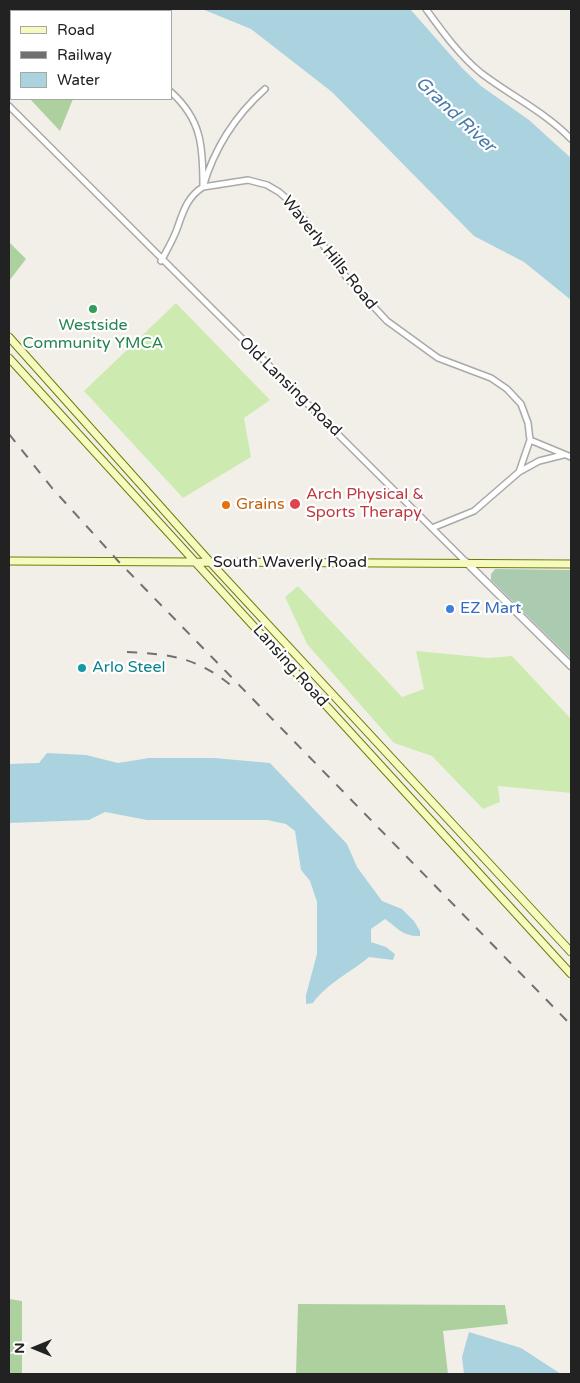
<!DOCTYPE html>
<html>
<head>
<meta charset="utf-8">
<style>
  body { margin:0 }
  #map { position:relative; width:580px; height:1383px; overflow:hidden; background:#f2efe9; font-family:"Varela Round",sans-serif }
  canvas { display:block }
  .frame { position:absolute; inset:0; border:10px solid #222; pointer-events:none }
  .legend { position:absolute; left:10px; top:10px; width:162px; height:90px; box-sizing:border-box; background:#fff; border:1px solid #a7a7a7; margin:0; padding:6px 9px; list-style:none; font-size:15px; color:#222 }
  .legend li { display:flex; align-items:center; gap:10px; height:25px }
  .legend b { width:25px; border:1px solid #a7a7a7 }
  .north { position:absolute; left:10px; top:1323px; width:50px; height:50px; -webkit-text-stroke:4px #fff; paint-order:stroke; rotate:270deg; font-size:14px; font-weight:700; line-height:20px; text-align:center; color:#222 }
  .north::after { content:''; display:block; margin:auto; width:18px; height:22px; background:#222; clip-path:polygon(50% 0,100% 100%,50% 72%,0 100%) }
</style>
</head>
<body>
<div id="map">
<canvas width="580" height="1383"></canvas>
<div class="frame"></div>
<ul class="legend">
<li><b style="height:6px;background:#f7fabf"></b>Road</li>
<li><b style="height:6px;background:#707070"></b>Railway</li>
<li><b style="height:14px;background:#aad3df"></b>Water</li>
</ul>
<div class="north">N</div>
</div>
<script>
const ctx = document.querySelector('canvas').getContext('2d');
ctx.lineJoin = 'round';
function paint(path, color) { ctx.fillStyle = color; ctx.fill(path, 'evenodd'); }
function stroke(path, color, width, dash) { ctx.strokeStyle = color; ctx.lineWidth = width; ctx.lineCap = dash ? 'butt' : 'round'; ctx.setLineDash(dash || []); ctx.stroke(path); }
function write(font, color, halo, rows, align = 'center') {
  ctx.font = font + ' "Varela Round",sans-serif'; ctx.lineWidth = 4.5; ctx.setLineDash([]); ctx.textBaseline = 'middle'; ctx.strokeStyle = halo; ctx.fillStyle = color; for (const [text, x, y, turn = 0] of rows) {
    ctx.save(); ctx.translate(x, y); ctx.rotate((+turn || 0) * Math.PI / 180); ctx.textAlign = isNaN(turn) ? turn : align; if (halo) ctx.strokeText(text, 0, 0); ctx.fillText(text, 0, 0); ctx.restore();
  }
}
paint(new Path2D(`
  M176,303l94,97 -26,18 7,39 -68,41 -99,-107z
  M298,586l104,111 22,-8 -8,-38 73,7 23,-2 59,63v74l-73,-7 2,16 -17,7 -51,-53 -38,-13 -87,-99 -22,-47z`), '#cdebb0');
paint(new Path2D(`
  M9,9h100l-1,2h-97v68l-2,-3z
  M30,99h43l-13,32z
  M9,242l17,17 -17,22z
  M9,1299l13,2v73h-13z
  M298,1304l207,1 3,19 -65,7 5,43h-152z`), '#add19e');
paint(new Path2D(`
  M495,569l76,1v89l-80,-79v-6z`), '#aacbaf');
paint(new Path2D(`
  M9,9h61v2h-59v23l-2,-3z`), '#c8facc');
paint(new Path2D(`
  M202,9h208l53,60 18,17 48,34 42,38v142l-47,-38 -50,-26 -142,-144 -81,-63z
  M47,753l39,2 32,8 31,-5h65l56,5 77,81 10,23 25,34 20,8 12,12 6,10v5c-17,1 -22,-8 -35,-17l-14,10v13l15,5 9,7 -2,6 -24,-3c-19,16 -42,26 -56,46l-7,1v-9l11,-41v-52l-7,-21 -9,-11 -6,-39 -9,-7 -19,-4h-120l-42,-8 -16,8 -80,3v-59l30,-1z
  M469,1332l52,16 40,26h-97l-2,-17z`), '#aad3df');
stroke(new Path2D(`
  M96,11l2,-2`), '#aad3df', 2);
const minor = new Path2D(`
  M426,9c16,22 33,46 55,64 30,23 64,39 90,66
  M171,92c31,28 32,55 32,95l45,-7 19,5 12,7 15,13 53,73 40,43 51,37 53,20 16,11 14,15 7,19 2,17 -11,32 -45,39 -42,17
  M9,106l457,456
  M161,261c6,-11 12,-21 16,-32 6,-17 10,-32 26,-42 11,-38 33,-72 62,-98
  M530,440l41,17
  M519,472l20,-11 24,-6`);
const tertiary = new Path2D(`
  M466,562l105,104`);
const secondary = new Path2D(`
  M9,337l202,226 360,389
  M9,358l562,616
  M9,561l562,3`);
stroke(minor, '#a9a9a9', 8);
stroke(tertiary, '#a9a9a9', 9);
stroke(secondary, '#707d05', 9);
stroke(minor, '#fff', 5);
stroke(tertiary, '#fff', 6);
stroke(secondary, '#f7fabf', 7);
stroke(new Path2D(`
  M9,434l43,54 67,74 452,463
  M127,652c45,2 71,6 106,35`), '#707070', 2, [10, 10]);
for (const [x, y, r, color] of [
  [93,309,5,"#2e9e5b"],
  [295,504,6,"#e0444e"],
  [226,505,5,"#e8710a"],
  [450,609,5,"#3f7fe0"],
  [82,668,5,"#0f9aa8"]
]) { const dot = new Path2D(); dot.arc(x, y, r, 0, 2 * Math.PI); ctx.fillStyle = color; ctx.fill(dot); stroke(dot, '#fff', 2); }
write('16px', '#222', '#fff', [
  ["Waverly Hills Road",329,253,51],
  ["Old Lansing Road",290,387,44],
  ["South Waverly Road",290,563],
  ["Lansing Road",290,666,48]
]);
write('16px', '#27864d', '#fff', [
  ["Westside",93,326],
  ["Community YMCA",93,344]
]);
write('16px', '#be3a42', '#fff', [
  ["Arch Physical &",306,495],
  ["Sports Therapy",306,513]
], 'left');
write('16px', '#c56008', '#fff', [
  ["Grains",236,505]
], 'left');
write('16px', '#366cbe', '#fff', [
  ["EZ Mart",460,609]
], 'left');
write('16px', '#0d838f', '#fff', [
  ["Arlo Steel",92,668]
], 'left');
write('italic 18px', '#4a7aab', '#fff', [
  ["Grand River",455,115,43]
]);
</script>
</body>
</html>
